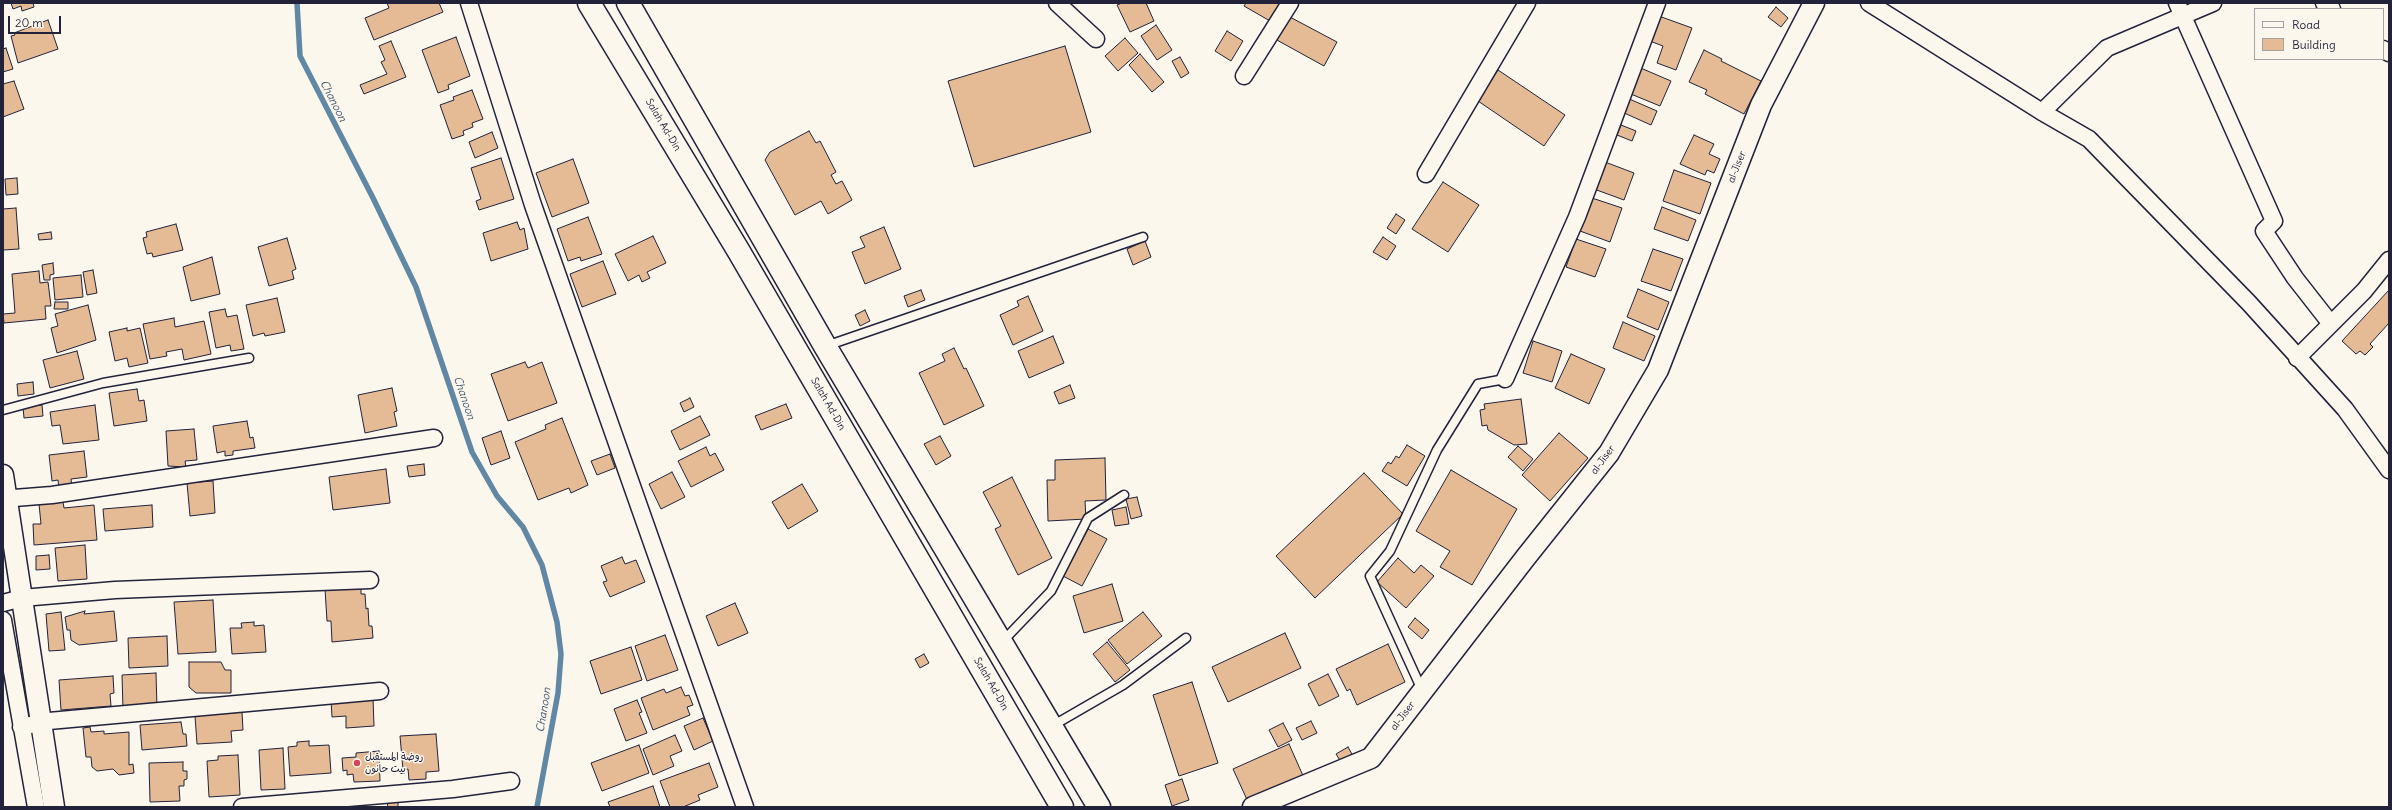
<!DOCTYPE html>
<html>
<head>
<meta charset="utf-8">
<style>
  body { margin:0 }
  #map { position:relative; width:2392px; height:810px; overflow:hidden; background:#fbf7ec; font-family:Delius,sans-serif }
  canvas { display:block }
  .frame { position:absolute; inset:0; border:4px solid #22223b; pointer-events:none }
  .legend { position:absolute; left:2254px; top:8px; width:130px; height:52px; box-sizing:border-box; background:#fbf7ec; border:1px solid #a4a2a5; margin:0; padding:5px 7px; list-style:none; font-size:12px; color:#22223b }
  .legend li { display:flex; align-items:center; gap:8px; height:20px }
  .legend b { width:20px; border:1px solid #a4a2a5 }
  .scale { position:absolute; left:8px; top:16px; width:53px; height:18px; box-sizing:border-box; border:2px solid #22223b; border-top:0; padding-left:5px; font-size:12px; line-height:14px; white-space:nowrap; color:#22223b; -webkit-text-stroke:3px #fbf7ec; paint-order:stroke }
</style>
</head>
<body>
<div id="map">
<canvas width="2392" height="810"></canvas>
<div class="frame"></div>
<ul class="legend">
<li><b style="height:5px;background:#fbf7ec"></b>Road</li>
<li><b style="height:11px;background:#e5bb95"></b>Building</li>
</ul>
<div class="scale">20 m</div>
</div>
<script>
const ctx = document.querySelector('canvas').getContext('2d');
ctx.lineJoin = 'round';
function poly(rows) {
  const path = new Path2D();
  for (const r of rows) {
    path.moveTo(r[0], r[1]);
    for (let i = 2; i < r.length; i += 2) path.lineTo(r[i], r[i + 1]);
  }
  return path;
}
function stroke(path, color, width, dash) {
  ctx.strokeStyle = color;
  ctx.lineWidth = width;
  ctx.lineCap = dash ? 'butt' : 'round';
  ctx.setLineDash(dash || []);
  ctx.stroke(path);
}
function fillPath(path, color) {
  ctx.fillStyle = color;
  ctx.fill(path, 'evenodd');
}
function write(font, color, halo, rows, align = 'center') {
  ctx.font = font + ' Delius,"Playpen Sans Arabic",sans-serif';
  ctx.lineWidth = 3;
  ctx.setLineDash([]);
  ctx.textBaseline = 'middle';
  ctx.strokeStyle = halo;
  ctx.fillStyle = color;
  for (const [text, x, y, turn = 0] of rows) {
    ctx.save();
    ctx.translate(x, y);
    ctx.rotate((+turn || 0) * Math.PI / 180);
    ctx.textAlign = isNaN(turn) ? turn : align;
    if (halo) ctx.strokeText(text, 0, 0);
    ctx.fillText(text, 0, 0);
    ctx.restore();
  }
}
stroke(poly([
  [297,3,300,56,373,198,416,287,472,452,497,496,523,527,542,565,557,622,561,654,558,693,537,807]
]), '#6088a5', 5.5);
const building = poly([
  [11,3,33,3,34,7,22,11,21,6,13,9,11,3],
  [387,3,439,3,443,12,374,40,365,18,389,8,387,3],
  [1122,3,1146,3,1154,21,1130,32,1117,5,1122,3],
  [1246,3,1281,3,1270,21,1244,6,1246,3],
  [1776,7,1788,18,1781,27,1768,17,1776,7],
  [1656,15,1692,28,1676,70,1657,63,1663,46,1647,40,1656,15],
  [1288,16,1337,42,1324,66,1275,39,1288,16],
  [48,20,58,49,18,63,11,36,15,35,14,33,48,20],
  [1156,25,1172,50,1157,60,1141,36,1156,25],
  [1227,31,1243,41,1231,61,1215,51,1227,31],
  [456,37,470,76,448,85,449,89,438,93,422,50,456,37],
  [1125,38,1138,53,1118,71,1105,56,1125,38],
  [391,41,406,77,364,94,360,85,387,74,381,62,385,60,379,46,391,41],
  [1065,46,1091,132,974,167,948,81,1065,46],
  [6,48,13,69,3,72,3,49,6,48],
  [1704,50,1722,59,1721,61,1761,81,1744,114,1705,94,1707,90,1689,82,1704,50],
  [1140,54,1164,82,1152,92,1129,65,1140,54],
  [1180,57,1189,73,1181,78,1172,61,1180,57],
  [1636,66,1671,81,1660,106,1626,92,1636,66],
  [1498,70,1565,115,1544,146,1478,101,1498,70],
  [14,81,24,109,3,117,3,84,14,81],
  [472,90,483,119,472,123,473,127,463,131,464,135,452,139,440,105,454,100,453,97,472,90],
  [1627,98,1657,111,1651,125,1622,112,1627,98],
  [1621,125,1636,131,1632,141,1617,135,1621,125],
  [809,131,816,143,820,141,836,172,831,175,836,184,842,181,852,200,828,214,821,201,795,215,765,160,770,152,809,131],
  [492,132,498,148,475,158,469,142,492,132],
  [1694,135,1714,144,1709,154,1720,159,1714,173,1707,170,1705,175,1680,164,1694,135],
  [501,158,514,199,479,210,476,201,481,199,471,168,501,158],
  [573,159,589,203,552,217,536,173,573,159],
  [1605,162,1634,173,1624,200,1594,189,1605,162],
  [1674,170,1711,183,1700,214,1663,201,1674,170],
  [17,178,18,194,6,195,5,179,17,178],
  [1443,182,1479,205,1448,252,1412,229,1443,182],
  [1592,198,1622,208,1610,242,1580,231,1592,198],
  [1662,207,1696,220,1688,241,1654,229,1662,207],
  [16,208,19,249,3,250,3,209,16,208],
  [1396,214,1405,220,1396,234,1387,228,1396,214],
  [588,217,602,254,581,261,580,257,568,261,557,229,588,217],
  [517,222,520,230,524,228,528,249,491,261,483,233,517,222],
  [176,224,183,250,153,257,152,253,147,254,143,238,147,237,146,232,176,224],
  [884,227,901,269,865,284,852,252,865,247,860,237,884,227],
  [51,232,52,239,39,240,38,234,51,232],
  [653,236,666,263,647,272,650,278,642,282,639,275,628,281,615,254,653,236],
  [1383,237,1396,246,1387,260,1373,252,1383,237],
  [287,238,296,269,292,271,294,279,269,286,258,247,287,238],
  [1576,239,1606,249,1595,277,1566,267,1576,239],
  [1145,241,1151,257,1133,265,1127,249,1145,241],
  [1653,249,1683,259,1671,291,1641,281,1653,249],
  [212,257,220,294,191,301,183,267,212,257],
  [603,261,616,294,582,307,570,274,603,261],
  [53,263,54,274,50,275,50,280,44,280,42,265,53,263],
  [93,270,97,293,87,295,83,272,93,270],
  [39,271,40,283,48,282,51,306,45,306,46,319,4,323,3,314,15,313,12,274,39,271],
  [81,275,83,297,55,300,53,278,81,275],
  [1638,289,1669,302,1658,330,1627,317,1638,289],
  [921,290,925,300,908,307,904,296,921,290],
  [2389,290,2389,323,2370,344,2373,347,2365,355,2360,351,2356,354,2342,341,2389,290],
  [1028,296,1043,331,1013,345,1000,315,1019,306,1017,301,1028,296],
  [277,298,285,332,265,336,264,333,253,336,246,305,277,298],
  [55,302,68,302,68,309,54,309,55,302],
  [88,305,96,340,57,353,51,328,58,326,55,314,88,305],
  [225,309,227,317,237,315,244,349,231,351,230,345,216,348,209,312,225,309],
  [865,310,870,321,860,326,855,315,865,310],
  [174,318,175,327,204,321,211,354,184,360,182,349,166,352,167,356,150,359,143,324,174,318],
  [1623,322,1655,336,1644,361,1613,348,1623,322],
  [127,328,127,331,140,328,148,363,129,367,127,358,115,361,109,332,127,328],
  [1053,336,1064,363,1029,378,1018,351,1053,336],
  [1533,341,1562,351,1552,382,1523,373,1533,341],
  [954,348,964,369,966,368,984,406,944,425,919,373,945,361,942,354,954,348],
  [77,351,84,379,50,388,43,360,77,351],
  [1571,354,1605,369,1589,404,1555,388,1571,354],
  [525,362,528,368,542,362,557,403,508,421,491,374,525,362],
  [33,382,34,394,18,396,17,384,33,382],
  [1070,385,1075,398,1059,404,1054,392,1070,385],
  [392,388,397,411,394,412,397,426,365,433,358,395,392,388],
  [137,389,139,401,144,400,147,421,114,426,109,393,137,389],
  [690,398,694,407,684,412,680,403,690,398],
  [1521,399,1527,444,1514,445,1488,430,1487,425,1482,426,1480,410,1485,409,1484,404,1521,399],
  [786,404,792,418,761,430,755,416,786,404],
  [42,405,43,416,24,418,23,407,42,405],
  [95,405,99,440,63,444,60,425,52,426,50,412,95,405],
  [700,416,710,435,680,450,671,431,700,416],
  [562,418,588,485,571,493,569,488,538,500,515,442,546,429,545,425,562,418],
  [247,421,250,438,253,437,255,448,233,451,233,455,225,456,225,451,217,453,213,426,247,421],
  [194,429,197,460,185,461,186,467,168,466,166,431,194,429],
  [501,431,510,458,491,465,482,438,501,431],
  [1559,433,1588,458,1550,501,1522,475,1559,433],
  [940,436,951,456,936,465,924,444,940,436],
  [1407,445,1425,456,1407,486,1382,471,1388,462,1391,464,1396,456,1399,458,1407,445],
  [1518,446,1533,459,1523,471,1508,457,1518,446],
  [706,447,710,456,715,453,724,470,691,487,678,461,706,447],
  [84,451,87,477,71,479,72,487,59,489,58,480,52,481,49,455,84,451],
  [610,454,615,468,597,475,591,461,610,454],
  [1105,458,1106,500,1085,501,1086,519,1048,521,1047,480,1055,480,1055,460,1105,458],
  [424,464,425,475,409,477,407,466,424,464],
  [386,469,390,503,333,510,329,477,386,469],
  [1451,470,1517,509,1472,585,1440,567,1450,551,1416,531,1451,470],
  [672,472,685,497,661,509,649,484,672,472],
  [1364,473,1403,514,1315,598,1276,556,1364,473],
  [1012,477,1052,558,1018,575,995,529,1001,526,983,492,1012,477],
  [213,481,215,513,190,516,187,483,213,481],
  [802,484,818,511,788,529,772,502,802,484],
  [1137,497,1142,516,1131,519,1126,499,1137,497],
  [63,502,64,508,94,505,97,540,34,545,33,524,41,524,39,504,63,502],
  [152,505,153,527,105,531,103,509,152,505],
  [1126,507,1129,524,1115,526,1112,510,1126,507],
  [1088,529,1107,539,1082,586,1063,576,1088,529],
  [85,545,87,579,58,581,55,548,85,545],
  [49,555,50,569,36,570,36,556,49,555],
  [622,557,625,564,636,560,645,582,610,597,603,582,607,581,601,566,622,557],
  [1398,558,1414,573,1421,565,1434,576,1406,608,1377,582,1398,558],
  [1112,584,1123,621,1084,633,1073,596,1112,584],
  [361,586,361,594,365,594,366,609,368,608,369,626,372,626,373,638,332,642,331,621,327,621,325,589,361,586],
  [213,600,216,652,178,654,174,602,213,600],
  [735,603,748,633,718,646,706,616,735,603],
  [85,611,84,614,114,611,117,641,79,645,71,640,70,630,67,630,65,617,85,611],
  [61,612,65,650,49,651,46,614,61,612],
  [1143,612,1162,636,1127,664,1108,640,1143,612],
  [1415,618,1429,630,1422,639,1408,627,1415,618],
  [254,622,254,626,264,625,266,652,232,654,230,628,242,628,241,623,254,622],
  [1285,633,1301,668,1228,702,1212,667,1285,633],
  [665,635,678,670,647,681,635,646,665,635],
  [167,636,168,666,129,668,128,638,167,636],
  [1107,642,1130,670,1115,682,1093,654,1107,642],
  [1388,644,1405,682,1357,705,1350,689,1347,691,1336,669,1388,644],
  [631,647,642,680,601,694,590,661,631,647],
  [924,654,929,663,920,668,915,659,924,654],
  [189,662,221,662,225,670,231,670,231,693,196,693,189,687,189,662],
  [156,673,157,708,123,709,122,675,156,673],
  [1328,674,1339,696,1319,706,1308,684,1328,674],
  [113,676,114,693,110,694,111,706,61,710,59,680,113,676],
  [1192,682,1218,763,1179,776,1153,695,1192,682],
  [681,687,685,696,689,695,693,705,687,707,690,715,653,730,641,698,664,689,666,693,681,687],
  [373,698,374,726,346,728,346,716,332,717,331,700,373,698],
  [637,700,642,712,639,713,647,733,626,741,614,709,637,700],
  [242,712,243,730,231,731,232,742,197,744,195,716,242,712],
  [703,718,713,741,694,750,684,726,703,718],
  [1311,721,1317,733,1302,740,1296,728,1311,721],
  [181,722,183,734,186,734,187,746,142,750,140,725,181,722],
  [1283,723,1292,740,1278,747,1269,730,1283,723],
  [90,727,91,732,104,731,104,734,129,732,129,765,133,764,134,773,119,775,113,769,97,771,92,767,91,757,86,757,83,728,90,727],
  [436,734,439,771,426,772,426,779,409,780,408,769,403,770,400,736,436,734],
  [675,735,682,751,670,756,674,766,653,775,643,749,675,735],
  [309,741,309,746,329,745,331,773,290,776,288,747,297,746,297,742,309,741],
  [1289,744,1304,778,1249,804,1233,769,1289,744],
  [639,745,649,773,602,791,591,763,639,745],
  [1348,747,1353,756,1341,762,1336,754,1348,747],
  [283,748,285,789,261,790,259,750,283,748],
  [379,751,380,781,354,782,353,774,347,775,347,770,343,771,342,758,356,757,356,753,379,751],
  [238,755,240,795,209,797,207,761,218,760,218,756,238,755],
  [183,762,183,771,187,771,187,779,184,780,184,786,179,786,180,801,150,802,149,763,183,762],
  [709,763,718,787,698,795,700,800,683,807,670,807,660,781,709,763],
  [1182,779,1189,800,1172,806,1165,785,1182,779],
  [653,786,660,807,610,807,608,802,653,786],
  [387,802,398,802,398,807,388,807,387,802]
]);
fillPath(building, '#e5bb95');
stroke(building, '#22223b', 1);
const service = poly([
  [826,346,1143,237],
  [3,410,103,383,249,358],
  [1002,642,1051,591,1088,518,1124,495],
  [1422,690,1370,576,1390,551,1437,450,1478,384,1505,379],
  [1052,726,1123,685,1186,638]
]);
const minor = poly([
  [469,3,533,205,745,807],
  [1057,3,1096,39],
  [1869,3,2042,112,2089,139,2249,303,2345,409,2389,470],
  [2177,3,2274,221,2264,231,2295,278,2331,324],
  [2324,3,2332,9],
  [2383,49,2389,53],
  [1244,76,1290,3],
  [2042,112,2107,48,2213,3],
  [1426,174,1527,3],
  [2297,358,2364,291,2389,260],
  [1505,379,1577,217,1657,3],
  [3,496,14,498,52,495,434,438],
  [3,603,22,598,115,590,370,580],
  [3,620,36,807],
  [21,727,49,721,380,691],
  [242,807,453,789,511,781]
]);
const tertiary = poly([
  [3,475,54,807],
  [1253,807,1371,758,1526,557,1609,453,1658,370,1761,105,1814,3]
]);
const trunk = poly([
  [589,3,738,250,1062,807],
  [628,3,825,346,1099,807]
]);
stroke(service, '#22223b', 11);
stroke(minor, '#22223b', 19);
stroke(tertiary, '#22223b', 23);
stroke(trunk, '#22223b', 25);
stroke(service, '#fbf7ec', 8);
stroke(minor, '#fbf7ec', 16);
stroke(tertiary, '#fbf7ec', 20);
stroke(trunk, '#fbf7ec', 22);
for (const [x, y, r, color] of [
  [357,763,4,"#d1495b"]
]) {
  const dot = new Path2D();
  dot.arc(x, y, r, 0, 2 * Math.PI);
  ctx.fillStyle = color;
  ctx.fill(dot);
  stroke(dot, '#fbf7ec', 1.5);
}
write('10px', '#22223b', '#fbf7ec', [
  ["Salah Ad-Din",663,125,59],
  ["al-Jiser",1737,167,-68],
  ["Salah Ad-Din",828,404,60],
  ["al-Jiser",1603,460,-54],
  ["Salah Ad-Din",991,684,60],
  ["al-Jiser",1403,716,-53]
]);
write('10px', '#22223b', '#fbf7ec', [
  ["روضة المستقبل",365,757],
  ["بيت حانون",365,769]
], 'left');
write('italic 11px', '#415570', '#fbf7ec', [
  ["Chanoon",333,101,63],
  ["Chanoon",464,398,71],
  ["Chanoon",544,710,-81]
]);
</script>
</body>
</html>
